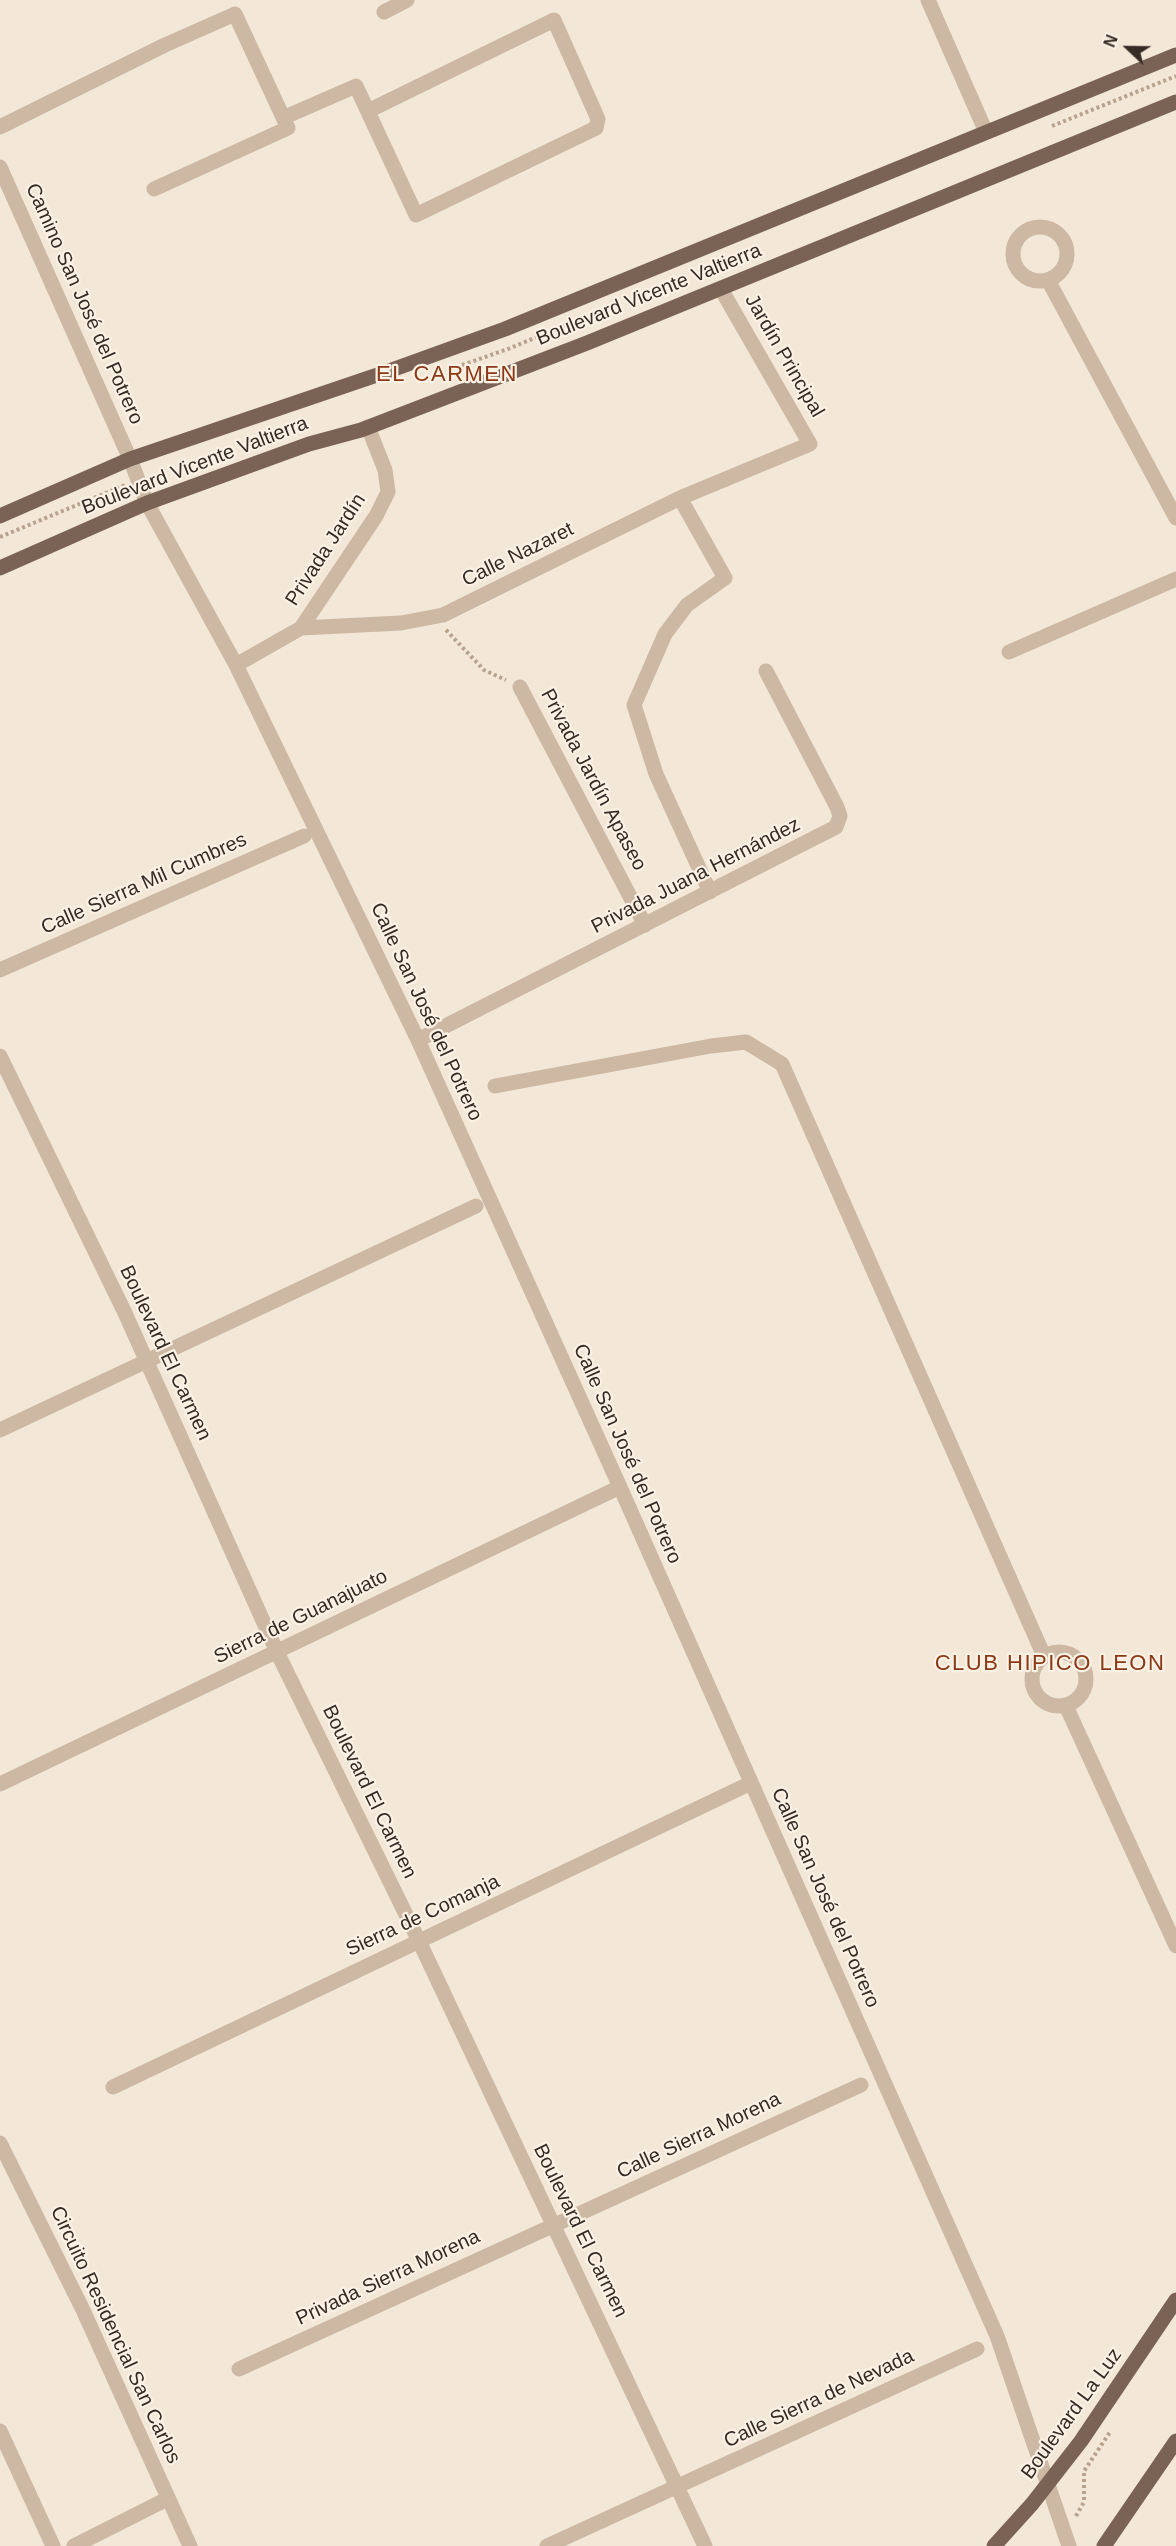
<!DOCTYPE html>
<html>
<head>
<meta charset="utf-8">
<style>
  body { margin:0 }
  #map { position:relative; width:1176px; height:2546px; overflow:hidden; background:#f3e7d7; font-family:Helvetica,sans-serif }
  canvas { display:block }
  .north { position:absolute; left:1098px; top:18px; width:60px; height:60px; -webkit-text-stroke:4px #fbf1e4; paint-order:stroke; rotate:292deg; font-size:16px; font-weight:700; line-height:24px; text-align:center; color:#362c25 }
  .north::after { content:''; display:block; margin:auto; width:21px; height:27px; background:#362c25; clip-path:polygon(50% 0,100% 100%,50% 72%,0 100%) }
</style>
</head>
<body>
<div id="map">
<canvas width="1176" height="2546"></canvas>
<div class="north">N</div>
</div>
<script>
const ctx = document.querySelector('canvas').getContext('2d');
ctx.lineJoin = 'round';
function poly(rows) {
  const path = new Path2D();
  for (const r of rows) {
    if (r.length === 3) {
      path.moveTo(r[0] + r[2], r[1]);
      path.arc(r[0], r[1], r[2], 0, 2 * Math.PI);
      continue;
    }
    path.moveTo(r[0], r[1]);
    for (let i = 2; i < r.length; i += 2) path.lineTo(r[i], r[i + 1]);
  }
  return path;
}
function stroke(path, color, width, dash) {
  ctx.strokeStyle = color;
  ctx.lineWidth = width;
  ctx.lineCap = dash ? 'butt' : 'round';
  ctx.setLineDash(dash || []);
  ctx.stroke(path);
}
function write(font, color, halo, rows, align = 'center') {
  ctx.font = font + ' Helvetica,sans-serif';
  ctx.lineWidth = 4.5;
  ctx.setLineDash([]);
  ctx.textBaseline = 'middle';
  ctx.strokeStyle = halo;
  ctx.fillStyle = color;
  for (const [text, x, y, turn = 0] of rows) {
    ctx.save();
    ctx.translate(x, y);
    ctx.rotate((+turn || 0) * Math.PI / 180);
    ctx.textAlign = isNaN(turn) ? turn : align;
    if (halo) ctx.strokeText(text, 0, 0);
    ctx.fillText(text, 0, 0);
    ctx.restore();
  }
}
stroke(poly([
  [1052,126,1176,76],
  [462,365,508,349,614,305],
  [0,537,125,485],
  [446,630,484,670,506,680],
  [1076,2516,1084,2502,1084,2471,1110,2432]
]), '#b8a18d', 4, [3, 3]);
stroke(poly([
  [928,0,986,132],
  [384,12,407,0],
  [285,117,356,86,416,215,596,128,598,119,554,20,368,111],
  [0,127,165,45,235,14,288,128,154,189],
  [0,167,130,459,147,503,236,665,418,1040,620,1487,997,2336,1069,2546],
  [1040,254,27],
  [1048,280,1176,518],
  [680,498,725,578,687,605,665,634,634,705,656,774,710,892],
  [301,628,376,516,388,492,385,470,368,427],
  [1009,652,1176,579],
  [236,665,301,628,401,623,443,615,680,498,810,444,721,289],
  [520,687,645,925],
  [0,970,304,836],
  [418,1040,836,827,840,816,837,807,766,671],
  [0,1056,125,1313,277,1652,419,1941,705,2546],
  [495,1086,711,1046,746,1042,782,1064,1044,1656],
  [0,1430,476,1206],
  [1059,1679,27],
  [1066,1706,1176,1946],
  [0,1784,620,1487],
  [113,2087,751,1783],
  [0,2143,83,2310,190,2546],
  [239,2369,861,2085],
  [0,2431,53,2546],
  [74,2546,167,2499],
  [547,2546,977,2349]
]), '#ccb8a3', 15);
stroke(poly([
  [0,516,130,459,386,372,505,329,1176,55],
  [0,568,147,503,309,444,361,430,587,343,1176,102],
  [994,2546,1032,2504,1081,2441,1176,2300],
  [1104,2546,1176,2441]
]), '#7a6355', 15);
write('20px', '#362c25', '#fbf1e4', [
  ["Boulevard Vicente Valtierra",649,295,-22],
  ["Camino San José del Potrero",84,304,66],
  ["Jardín Principal",784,356,60],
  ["Boulevard Vicente Valtierra",195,466,-21],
  ["Privada Jardín",326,550,-57],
  ["Calle Nazaret",518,555,-26],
  ["Privada Jardín Apaseo",593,780,62],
  ["Privada Juana Hernández",696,876,-27],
  ["Calle Sierra Mil Cumbres",144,884,-24],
  ["Calle San José del Potrero",426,1012,65],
  ["Boulevard El Carmen",165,1353,65],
  ["Calle San José del Potrero",627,1454,66],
  ["Sierra de Guanajuato",301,1617,-26],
  ["Boulevard El Carmen",369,1792,64],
  ["Calle San José del Potrero",825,1898,66],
  ["Sierra de Comanja",423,1916,-25],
  ["Calle Sierra Morena",699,2136,-25],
  ["Boulevard El Carmen",580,2231,64],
  ["Privada Sierra Morena",388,2278,-25],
  ["Circuito Residencial San Carlos",115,2335,65],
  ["Calle Sierra de Nevada",819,2399,-25],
  ["Boulevard La Luz",1072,2414,-54]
]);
ctx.letterSpacing = '1.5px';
write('22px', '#8c3917', '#fbf1e4', [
  ["EL CARMEN",447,375],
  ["CLUB HIPICO LEON",1050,1664]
]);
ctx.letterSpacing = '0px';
</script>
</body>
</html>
